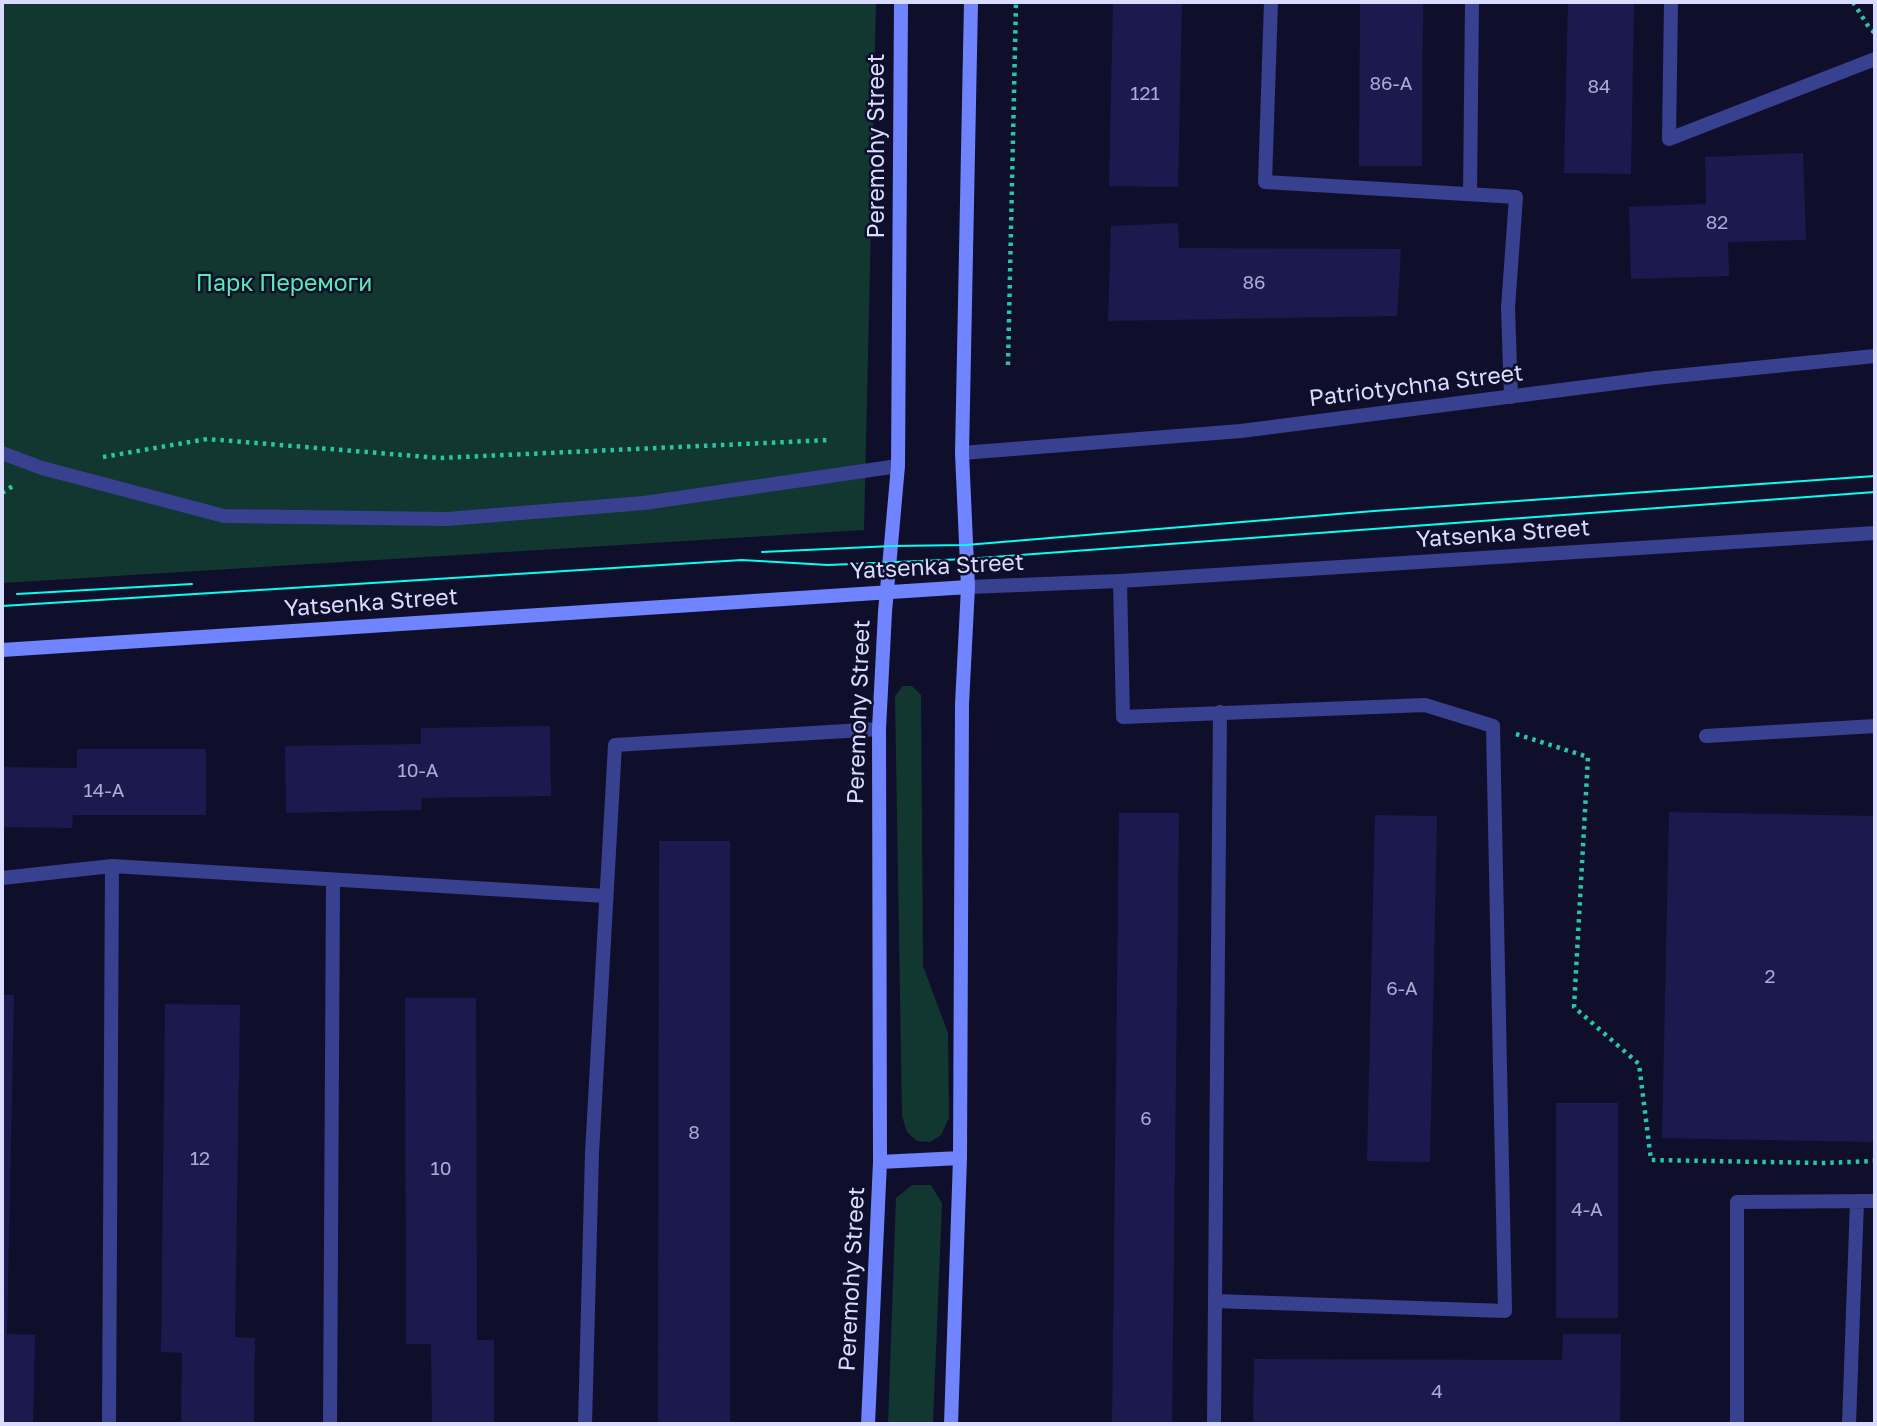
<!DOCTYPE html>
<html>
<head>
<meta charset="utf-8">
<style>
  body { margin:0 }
  #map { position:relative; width:1877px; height:1426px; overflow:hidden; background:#0f0f2c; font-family:"Golos Text",sans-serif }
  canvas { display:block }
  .frame { position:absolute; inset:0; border:4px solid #dadcff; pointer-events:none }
</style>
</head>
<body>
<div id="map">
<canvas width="1877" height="1426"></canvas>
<div class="frame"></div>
</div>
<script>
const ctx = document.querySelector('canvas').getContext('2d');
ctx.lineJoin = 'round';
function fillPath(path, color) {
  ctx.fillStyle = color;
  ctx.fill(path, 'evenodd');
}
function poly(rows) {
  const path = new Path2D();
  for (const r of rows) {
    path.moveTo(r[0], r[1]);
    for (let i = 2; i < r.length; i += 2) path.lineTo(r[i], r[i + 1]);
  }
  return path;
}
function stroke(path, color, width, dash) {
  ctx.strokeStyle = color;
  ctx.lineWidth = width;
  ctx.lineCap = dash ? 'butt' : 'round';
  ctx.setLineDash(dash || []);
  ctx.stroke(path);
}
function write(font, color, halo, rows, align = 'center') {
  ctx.font = font + ' "Golos Text",sans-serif';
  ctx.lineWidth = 5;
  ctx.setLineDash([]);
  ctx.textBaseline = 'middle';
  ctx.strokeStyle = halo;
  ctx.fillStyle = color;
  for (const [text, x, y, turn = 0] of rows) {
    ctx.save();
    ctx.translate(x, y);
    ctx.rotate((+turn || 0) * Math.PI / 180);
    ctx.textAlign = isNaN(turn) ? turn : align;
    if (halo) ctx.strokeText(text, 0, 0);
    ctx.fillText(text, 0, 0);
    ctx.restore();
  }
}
fillPath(poly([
  [2,2,876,2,864,530,2,583],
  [903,686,912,686,921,695,923,966,948,1033,949,1118,941,1135,930,1142,917,1141,907,1132,902,1116,895,696],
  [912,1185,931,1185,942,1203,933,1424,888,1424,896,1198]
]), '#113730');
fillPath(poly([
  [1113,2,1182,2,1178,187,1109,186],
  [1360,2,1423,2,1422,166,1359,166],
  [1568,2,1634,2,1631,174,1564,173],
  [1803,153,1806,240,1728,242,1729,276,1631,279,1629,207,1706,204,1705,157],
  [1178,223,1179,248,1401,249,1397,316,1108,321,1111,226],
  [550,726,551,796,422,798,421,810,286,813,285,746,421,744,421,728],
  [77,749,206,749,206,815,73,815,72,828,2,827,2,767,77,768],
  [1669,812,1875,816,1875,1142,1662,1138],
  [1119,813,1179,813,1172,1424,1112,1424],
  [1375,815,1437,816,1430,1162,1367,1161],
  [659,841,730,841,730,1424,658,1424],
  [2,995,14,995,7,1334,35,1335,33,1424,2,1424],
  [405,998,476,998,477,1340,494,1340,494,1424,432,1424,431,1344,406,1344],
  [165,1004,240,1005,235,1337,255,1338,254,1424,181,1424,182,1353,161,1352],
  [1556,1103,1618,1103,1618,1318,1556,1318],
  [1563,1334,1621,1334,1620,1424,1253,1424,1254,1359,1562,1360]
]), '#1c194f');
stroke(poly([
  [1853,2,1870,29,1875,33],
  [1008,365,1016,2],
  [103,457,207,439,440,458,830,440],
  [2,493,16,484],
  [1516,734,1588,757,1574,1007,1639,1064,1651,1160,1824,1163,1875,1161]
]), '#27c7a4', 4.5, [3.5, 5]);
stroke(poly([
  [1271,2,1265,182,1516,197,1508,308,1511,397],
  [1671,2,1669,139,1875,59],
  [1470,194,1472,2],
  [2,453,42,468,224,516,447,519,644,503,898,466],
  [1120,581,1123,717,1425,705,1493,726,1505,1311,1215,1301,1214,1424],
  [1706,736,1875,726],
  [2,878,112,866,606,896],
  [1215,1301,1220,712],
  [109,1424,112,866],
  [330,1424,333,881],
  [585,1424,592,1153,615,745,879,729],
  [1737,1424,1737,1202,1875,1201],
  [1849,1424,1857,1201]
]), '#37418f', 14);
stroke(poly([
  [962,453,1241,431,1655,378,1875,356],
  [968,587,1120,581,1875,533]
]), '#37418f', 14);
stroke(poly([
  [2,650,968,587],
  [880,1162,960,1158],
  [868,1424,880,1162,879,729,885,612,898,466,901,2],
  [951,1424,960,1158,962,704,968,587,962,453,971,2]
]), '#7184ff', 14);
stroke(poly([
  [762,552,892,546,966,545,1374,511,1875,476],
  [17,594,192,584],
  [2,606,742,560,828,565,966,559,1875,492]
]), '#06fff1', 2);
write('19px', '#aaabd3', null, [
  ["86-А",1391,84],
  ["84",1599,87],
  ["121",1145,94],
  ["82",1717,223],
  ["86",1254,283],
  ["10-А",418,771],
  ["14-А",104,791],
  ["2",1770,977],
  ["6-А",1402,989],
  ["6",1146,1119],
  ["8",694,1133],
  ["12",200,1159],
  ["10",441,1169],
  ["4-А",1587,1210],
  ["4",1437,1392]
]);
write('23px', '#dadcff', '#0f0f2c', [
  ["Peremohy Street",877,146,-90],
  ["Patriotychna Street",1416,386,-7],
  ["Yatsenka Street",1503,534,-4],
  ["Yatsenka Street",937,567,-3],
  ["Yatsenka Street",371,603,-4],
  ["Peremohy Street",859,712,-88],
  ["Peremohy Street",852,1279,-87]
]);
write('23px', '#5ceab0', '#0f0f2c', [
  ["Парк Перемоги",284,284]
]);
</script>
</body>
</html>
